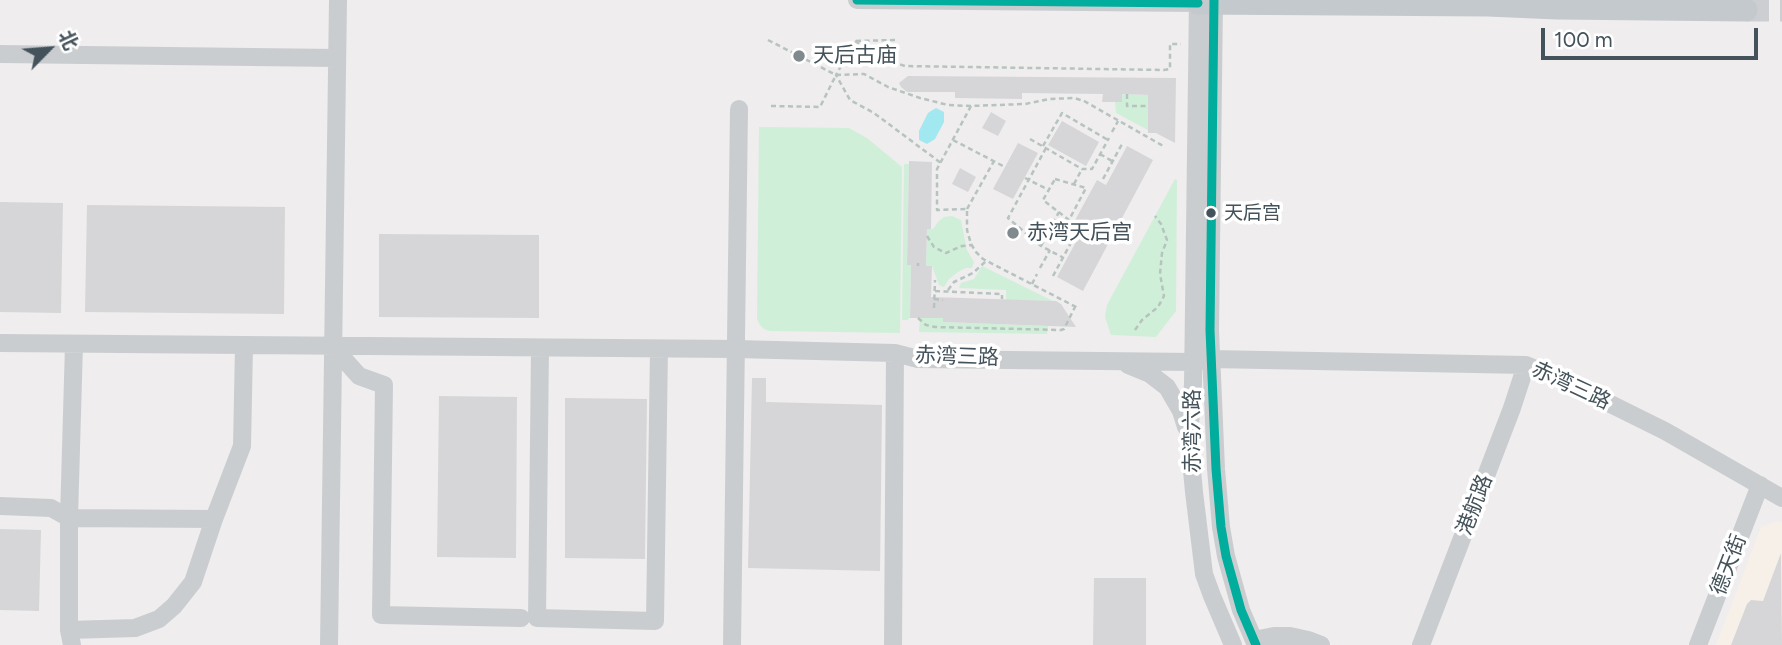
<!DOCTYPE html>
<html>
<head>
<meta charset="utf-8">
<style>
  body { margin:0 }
  #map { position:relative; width:1782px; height:645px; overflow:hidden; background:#efedee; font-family:Figtree,"Noto Sans SC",sans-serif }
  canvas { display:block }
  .north { position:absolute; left:14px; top:14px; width:70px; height:70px; -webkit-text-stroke:5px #fff; paint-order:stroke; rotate:65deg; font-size:19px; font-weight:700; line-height:28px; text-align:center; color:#44535b }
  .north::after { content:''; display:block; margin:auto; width:24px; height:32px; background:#44535b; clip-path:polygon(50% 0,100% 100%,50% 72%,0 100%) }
  .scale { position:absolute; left:1541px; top:28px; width:217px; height:32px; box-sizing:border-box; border:4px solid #44535b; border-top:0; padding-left:9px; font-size:21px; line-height:24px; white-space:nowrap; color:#44535b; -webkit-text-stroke:5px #fff; paint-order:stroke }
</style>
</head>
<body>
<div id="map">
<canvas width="1782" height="645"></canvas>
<div class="north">北</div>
<div class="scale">100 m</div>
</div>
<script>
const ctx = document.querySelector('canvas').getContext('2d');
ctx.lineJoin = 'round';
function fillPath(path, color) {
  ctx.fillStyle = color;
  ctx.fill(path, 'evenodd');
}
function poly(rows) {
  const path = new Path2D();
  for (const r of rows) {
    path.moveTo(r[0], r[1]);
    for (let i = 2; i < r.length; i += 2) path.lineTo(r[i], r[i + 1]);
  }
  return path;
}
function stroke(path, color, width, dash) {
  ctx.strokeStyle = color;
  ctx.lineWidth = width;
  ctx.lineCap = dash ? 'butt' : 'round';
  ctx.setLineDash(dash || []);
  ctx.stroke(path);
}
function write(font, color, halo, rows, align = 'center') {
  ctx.font = font + ' Figtree,"Noto Sans SC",sans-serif';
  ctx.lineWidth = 7;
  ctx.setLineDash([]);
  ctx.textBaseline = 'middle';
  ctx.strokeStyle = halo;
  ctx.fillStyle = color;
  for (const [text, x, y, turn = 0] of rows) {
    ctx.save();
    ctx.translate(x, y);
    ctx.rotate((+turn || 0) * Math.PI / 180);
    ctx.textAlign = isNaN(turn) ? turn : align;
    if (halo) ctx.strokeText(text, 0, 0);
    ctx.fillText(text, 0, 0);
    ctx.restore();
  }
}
fillPath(poly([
  [1778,521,1782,523,1782,645,1716,645,1761,527]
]), '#f7f0e8');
fillPath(poly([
  [1122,94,1148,95,1148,130,1116,113,1115,102,1122,102],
  [759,127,849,128,867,138,902,167,900,333,770,331,764,329,760,325,757,319],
  [904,164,909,164,907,265,911,265,910,318,907,320,902,320],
  [1175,179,1177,180,1176,311,1156,337,1111,335,1105,317,1107,305],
  [952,216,961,220,967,250,974,262,972,268,966,268,958,272,949,279,944,287,939,285,932,266,926,266,927,229,933,229,938,222,944,217],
  [982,266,1053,301,1006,300,1006,290,959,288,961,283,974,279],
  [943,301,943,322,1048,326,1047,334,919,332,920,318,931,318,931,312]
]), '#d0efd9');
fillPath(poly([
  [936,108,944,112,944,122,935,139,927,144,919,140,919,131,928,113]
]), '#a2e8f0');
fillPath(poly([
  [908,76,1176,78,1175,143,1156,133,1148,133,1148,95,1122,94,1122,102,1102,102,1103,94,1022,93,1022,99,955,98,955,92,907,92,901,87,899,83],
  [991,112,1006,121,998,136,982,128],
  [1062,121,1099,142,1086,166,1048,145],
  [1018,143,1038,153,1013,199,993,189],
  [1127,146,1153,160,1083,291,1057,277,1078,238,1068,233,1097,180,1106,185],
  [909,161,932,162,931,229,927,229,926,266,932,266,931,297,1056,301,1061,304,1076,327,943,322,943,318,910,318,911,265,907,265],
  [960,168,976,177,968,192,952,184],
  [0,202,63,203,61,313,0,312],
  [87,205,285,207,284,314,85,312],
  [379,234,539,235,539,318,379,317],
  [752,378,766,378,766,402,882,405,880,571,748,568],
  [439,396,517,397,516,558,437,557],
  [565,398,647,399,645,559,565,558],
  [0,529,41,530,39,611,0,610],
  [1781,553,1782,645,1731,645,1747,604,1751,600,1763,601],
  [1094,578,1146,578,1146,645,1093,645]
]), '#d6d6d8');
stroke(poly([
  [1746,10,1782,10]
]), '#cdced1', 23, [23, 11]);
stroke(poly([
  [768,40,836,75,864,74,888,87,920,98,948,105,971,106,1025,104,1049,99,1074,98,1084,101,1165,147],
  [895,40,855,41,836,75,850,100,874,113,941,163],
  [855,41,887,60,905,66,1164,70,1170,69,1170,44,1181,44],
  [1127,94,1127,106,1148,106],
  [771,106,820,107,836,75],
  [971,106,937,169,937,210,967,209,967,230,971,244,976,252,983,259,1078,308],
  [1112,132,1118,121],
  [1030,139,1082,169,1092,169,1109,138],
  [953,140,1005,167],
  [1043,146,1062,113,1108,140],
  [1046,148,1008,218,1041,246,1062,257],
  [1100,154,1112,161],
  [1025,178,1049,190],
  [1055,179,1086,188,1069,220,1043,200,1055,179],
  [1103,179,1122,144],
  [1074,184,1082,169],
  [967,209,994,161],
  [927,236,934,247,946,253,962,246,972,245],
  [1041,246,1059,212],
  [918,266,918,263],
  [1040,268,1050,250],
  [1053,276,1073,239],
  [1032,284,1037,274],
  [948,290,954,282,973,273,986,261],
  [935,291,1002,294,1002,299],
  [934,299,943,300],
  [934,308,935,280],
  [918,318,926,325,935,327,1061,330,1064,329,1075,307],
  [1135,330,1142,320,1158,307,1164,296,1160,274,1162,253,1167,240,1161,224,1155,216]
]), '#b6c3be', 2.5, [5, 3.5]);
stroke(poly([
  [857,0,1198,3],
  [1198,0,1193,384,1189,438,1194,492,1204,574,1212,596,1233,645],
  [1214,0,1210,330,1216,469,1221,527,1226,556,1241,610,1256,645],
  [0,54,337,58],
  [0,343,736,349,895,353,918,359,1193,362,1211,359,1526,365,1562,380,1665,431,1782,498],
  [333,347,359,376,384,385,381,615,521,618],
  [540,348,537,618,655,621,659,349],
  [1128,365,1150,374,1167,387,1181,411,1186,427],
  [0,506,51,508,69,518,214,519],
  [69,630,69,518,74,344],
  [1254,640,1274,636,1290,636,1308,640,1321,645],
  [72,645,69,630,135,628,159,619,174,606,193,582,214,519,242,446,244,346],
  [329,645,338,0],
  [732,645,739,109],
  [893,645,895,353],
  [1421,645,1512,408,1526,365],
  [1698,645,1760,485]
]), '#cacdcf', 18);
stroke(poly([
  [1198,3,1488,5,1557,8,1746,10]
]), '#c4c9cd', 23);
stroke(poly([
  [857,0,1198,3],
  [1214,0,1210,330,1216,469,1221,527,1226,556,1241,610,1256,645]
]), '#01ad9c', 9);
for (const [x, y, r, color] of [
  [799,56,7,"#80898e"],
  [1211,213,6,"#44535b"],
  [1013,233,7,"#80898e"]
]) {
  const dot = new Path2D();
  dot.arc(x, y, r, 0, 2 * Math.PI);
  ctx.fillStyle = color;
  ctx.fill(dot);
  stroke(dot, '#fff', 2.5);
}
write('19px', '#44535b', '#fff', [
  ["天后宫",1224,213]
], 'left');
write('21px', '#44535b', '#fff', [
  ["天后古庙",813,56],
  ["赤湾天后宫",1027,233]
], 'left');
write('21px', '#44535b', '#fff', [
  ["赤湾三路",957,357,2],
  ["赤湾三路",1571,386,25],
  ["赤湾六路",1193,431,-90],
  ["港航路",1475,505,-69],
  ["德天街",1729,565,-69]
]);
</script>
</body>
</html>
